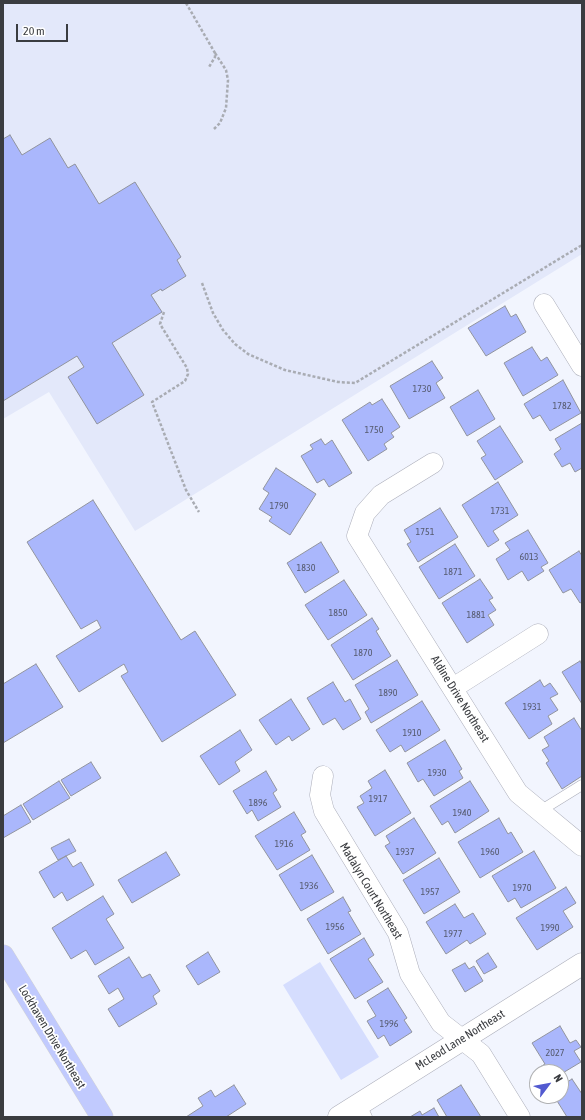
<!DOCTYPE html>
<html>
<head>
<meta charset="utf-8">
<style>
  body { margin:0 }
  #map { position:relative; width:585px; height:1120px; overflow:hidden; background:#f2f5fe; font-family:"Asap Condensed",sans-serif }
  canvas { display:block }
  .frame { position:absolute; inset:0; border:4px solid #3a3c40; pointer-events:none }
  .north { position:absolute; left:529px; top:1064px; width:40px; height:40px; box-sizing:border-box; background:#fff; border:1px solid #b0b1b3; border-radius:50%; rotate:58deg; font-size:11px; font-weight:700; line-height:16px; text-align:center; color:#3a3c40 }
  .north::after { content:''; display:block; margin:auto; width:14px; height:18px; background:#525ad0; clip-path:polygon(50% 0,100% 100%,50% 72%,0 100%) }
  .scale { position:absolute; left:16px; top:24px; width:52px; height:18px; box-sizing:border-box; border:2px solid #3a3c40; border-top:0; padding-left:5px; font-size:12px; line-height:14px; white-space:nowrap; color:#3a3c40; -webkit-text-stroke:3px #fff; paint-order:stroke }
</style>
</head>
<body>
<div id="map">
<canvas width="585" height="1120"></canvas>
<div class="frame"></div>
<div class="north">N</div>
<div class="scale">20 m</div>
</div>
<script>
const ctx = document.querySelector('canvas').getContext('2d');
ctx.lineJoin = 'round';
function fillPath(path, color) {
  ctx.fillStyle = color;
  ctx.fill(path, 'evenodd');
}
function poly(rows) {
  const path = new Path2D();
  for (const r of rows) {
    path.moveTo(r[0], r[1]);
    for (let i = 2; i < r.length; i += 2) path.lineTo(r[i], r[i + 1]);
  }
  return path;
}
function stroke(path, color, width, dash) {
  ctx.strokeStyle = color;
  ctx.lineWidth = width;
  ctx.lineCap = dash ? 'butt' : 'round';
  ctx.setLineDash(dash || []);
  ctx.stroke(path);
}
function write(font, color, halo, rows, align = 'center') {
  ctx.font = font + ' "Asap Condensed",sans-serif';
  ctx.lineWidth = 3.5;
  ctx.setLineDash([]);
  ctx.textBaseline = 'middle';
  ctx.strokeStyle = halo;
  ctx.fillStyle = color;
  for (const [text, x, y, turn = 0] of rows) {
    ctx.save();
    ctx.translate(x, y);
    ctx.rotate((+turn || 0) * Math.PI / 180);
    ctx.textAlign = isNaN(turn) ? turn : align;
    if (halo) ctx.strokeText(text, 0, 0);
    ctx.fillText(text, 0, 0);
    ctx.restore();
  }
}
fillPath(poly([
  [3,3,582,3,582,254,135,531,49,392,3,419]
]), '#e3e8fa');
fillPath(poly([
  [320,962,379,1057,341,1080,283,985]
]), '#d5ddfe');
const building = poly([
  [10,135,22,155,50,138,68,168,75,164,99,204,135,182,181,257,177,260,186,276,162,291,161,289,151,295,162,312,112,343,144,395,97,424,68,377,84,367,77,356,3,401,3,139,10,135],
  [505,306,511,317,516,314,526,332,486,356,468,328,505,306],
  [532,347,541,361,547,357,558,375,523,396,504,363,532,347],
  [432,361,443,378,436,383,445,398,409,419,390,386,432,361],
  [563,380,581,413,550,431,540,415,533,419,524,404,563,380],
  [478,390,495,419,467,436,450,407,478,390],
  [382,399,400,427,391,433,394,437,384,444,387,449,368,461,342,420,370,402,372,405,382,399],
  [582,423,582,468,575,472,570,463,562,467,554,454,561,449,555,439,582,423],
  [500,426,523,462,495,480,481,458,486,455,477,441,500,426],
  [321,439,325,445,332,440,352,473,329,487,324,479,317,483,301,456,313,449,310,445,321,439],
  [276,468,316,494,290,535,269,521,272,517,259,509,269,493,263,489,276,468],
  [498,482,518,515,493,531,499,540,488,547,462,505,498,482],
  [93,500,181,640,195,631,236,695,162,742,121,676,128,672,124,664,79,692,56,656,101,628,97,620,81,629,27,542,93,500],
  [440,508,458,537,418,562,407,544,411,542,404,530,440,508],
  [528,530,548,563,541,567,544,571,528,581,522,571,508,580,496,559,510,550,505,543,528,530],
  [321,542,339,572,305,593,287,563,321,542],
  [455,544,475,576,439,599,419,567,455,544],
  [579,551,582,556,582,602,580,603,571,589,563,593,549,570,579,551],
  [480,579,493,598,489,600,496,610,488,615,494,625,467,643,442,603,480,579],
  [344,580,367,615,328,640,305,605,344,580],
  [372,618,379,629,376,631,391,656,353,680,331,645,372,618],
  [397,660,418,695,371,723,365,712,369,709,355,685,397,660],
  [580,661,582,665,582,704,562,672,580,661],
  [36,664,63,707,3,743,3,684,36,664],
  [540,680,544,687,550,683,558,694,550,698,558,710,548,716,552,724,529,739,505,703,540,680],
  [333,682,345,702,350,699,361,719,343,730,335,718,323,725,307,698,333,682],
  [291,699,310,729,292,741,289,736,276,745,259,720,291,699],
  [422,701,440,730,405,752,401,745,390,752,376,730,422,701],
  [574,718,582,731,582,776,562,789,546,763,549,761,542,750,549,746,544,737,574,718],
  [240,730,252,750,235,762,240,771,219,785,200,756,240,730],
  [445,740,462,769,459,771,463,778,434,796,423,779,418,782,407,763,445,740],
  [91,762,101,778,71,796,61,780,91,762],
  [385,770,411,813,375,836,357,807,364,803,360,796,372,788,368,781,385,770],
  [266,771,277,790,273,793,281,807,258,821,252,810,247,814,233,791,266,771],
  [59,781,70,798,33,820,23,804,59,781],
  [470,781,489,811,455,833,448,821,442,825,430,806,470,781],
  [21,805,31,822,3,838,3,816,21,805],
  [294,812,306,832,301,835,310,850,277,870,255,836,294,812],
  [414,818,436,853,403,874,385,846,390,843,386,836,414,818],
  [499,818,508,834,511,832,523,852,480,878,458,842,499,818],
  [69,839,76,851,58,860,51,848,69,839],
  [534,851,556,888,521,908,515,898,508,902,492,876,534,851],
  [166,852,180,875,132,903,118,880,166,852],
  [312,855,334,892,301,911,279,875,312,855],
  [66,856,73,867,81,862,94,885,67,901,62,892,54,898,39,872,66,856],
  [439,858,460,892,424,914,403,880,439,858],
  [566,887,576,903,563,911,573,927,537,950,516,918,566,887],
  [103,896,114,914,106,919,124,948,95,965,86,950,71,959,52,928,103,896],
  [343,897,351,911,348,912,361,934,328,954,307,919,343,897],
  [455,904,464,918,473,913,486,934,470,944,467,940,446,954,426,922,455,904],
  [364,938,374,955,368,959,383,982,355,999,330,959,364,938],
  [208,952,220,972,198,985,186,966,208,952],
  [488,953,497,967,484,974,476,961,488,953],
  [129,957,142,978,150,974,160,991,153,996,157,1004,119,1027,108,1009,124,999,118,988,109,994,98,976,129,957],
  [465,963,469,969,474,966,483,981,465,992,452,970,465,963],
  [388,988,407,1018,404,1020,412,1032,390,1046,384,1035,378,1039,367,1021,376,1016,367,1001,388,988],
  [560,1026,570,1043,576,1040,581,1047,574,1051,581,1062,561,1074,561,1072,539,1072,537,1069,545,1064,532,1043,560,1026],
  [572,1079,582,1094,582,1117,567,1117,554,1096,561,1096,561,1086,572,1079],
  [234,1085,246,1104,226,1117,186,1117,203,1106,198,1098,211,1090,215,1097,234,1085],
  [461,1085,481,1117,447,1117,437,1100,461,1085],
  [434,1108,439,1117,410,1117,420,1111,422,1115,434,1108]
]);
fillPath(building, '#aab7fc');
stroke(building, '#91949e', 1);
const service = poly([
  [540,811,582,785],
  [360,1103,367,1117]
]);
const minor = poly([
  [544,304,582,366],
  [433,463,381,495,365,513,357,536,518,793,582,846],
  [453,688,538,634],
  [323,776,320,795,324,811,398,933,410,974,441,1023,481,1054,520,1117]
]);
const tertiary = poly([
  [339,1117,582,964]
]);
const primary = poly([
  [3,956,102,1117]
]);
stroke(service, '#acaeba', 11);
stroke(minor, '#acaeba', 21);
stroke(tertiary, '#acaeba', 23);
stroke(primary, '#d4d4d5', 23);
stroke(poly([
  [186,3,215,53,215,57,209,67],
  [214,129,220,123,226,108,228,80,226,70,215,53],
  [202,283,213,313,223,330,235,344,248,354,285,370,338,382,355,383,582,245],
  [164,312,160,324,187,368,188,374,185,381,152,402,186,490,199,512]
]), '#a9acb3', 2.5, [3, 2]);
stroke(service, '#fff', 10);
stroke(minor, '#fff', 20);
stroke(tertiary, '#fff', 22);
stroke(primary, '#c1cafe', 22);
write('10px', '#565b6f', null, [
  ["1730",422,389],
  ["1782",562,406],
  ["1750",374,430],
  ["1790",279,506],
  ["1731",500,511],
  ["1751",425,532],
  ["6013",529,557],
  ["1830",306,568],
  ["1871",453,572],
  ["1850",338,613],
  ["1881",476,615],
  ["1870",363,653],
  ["1890",388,693],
  ["1931",532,707],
  ["1910",412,733],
  ["1930",437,773],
  ["1917",378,799],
  ["1896",258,803],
  ["1940",462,813],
  ["1916",284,844],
  ["1937",405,852],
  ["1960",490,852],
  ["1936",309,886],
  ["1970",522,888],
  ["1957",430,892],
  ["1956",335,927],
  ["1990",550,928],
  ["1977",453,934],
  ["1996",389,1024],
  ["2027",555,1053]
]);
write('12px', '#3a3c40', '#fff', [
  ["Aldine Drive Northeast",460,699,58],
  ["Madalyn Court Northeast",371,891,59],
  ["Lockhaven Drive Northeast",52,1037,59],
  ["McLeod Lane Northeast",460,1040,-32]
]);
</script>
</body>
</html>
